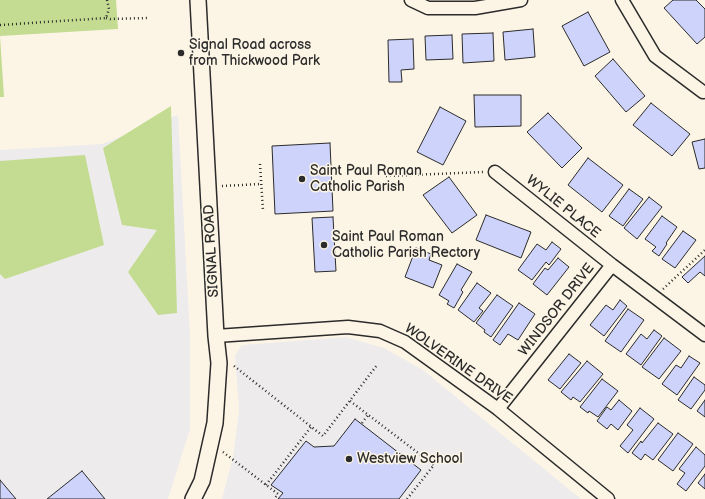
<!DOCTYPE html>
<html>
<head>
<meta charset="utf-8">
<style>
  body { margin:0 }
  canvas { display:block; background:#fcf5e5 }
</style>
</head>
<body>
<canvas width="705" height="499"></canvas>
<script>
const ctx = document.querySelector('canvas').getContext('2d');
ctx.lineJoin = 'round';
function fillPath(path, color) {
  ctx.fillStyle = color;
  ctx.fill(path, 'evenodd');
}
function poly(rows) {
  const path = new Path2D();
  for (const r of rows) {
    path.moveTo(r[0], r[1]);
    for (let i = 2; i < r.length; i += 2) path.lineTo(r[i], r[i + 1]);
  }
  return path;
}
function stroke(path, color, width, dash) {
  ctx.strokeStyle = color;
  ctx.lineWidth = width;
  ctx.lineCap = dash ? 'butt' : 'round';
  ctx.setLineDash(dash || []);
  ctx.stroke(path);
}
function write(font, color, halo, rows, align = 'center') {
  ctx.font = font + ' "Balsamiq Sans",sans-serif';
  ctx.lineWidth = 3;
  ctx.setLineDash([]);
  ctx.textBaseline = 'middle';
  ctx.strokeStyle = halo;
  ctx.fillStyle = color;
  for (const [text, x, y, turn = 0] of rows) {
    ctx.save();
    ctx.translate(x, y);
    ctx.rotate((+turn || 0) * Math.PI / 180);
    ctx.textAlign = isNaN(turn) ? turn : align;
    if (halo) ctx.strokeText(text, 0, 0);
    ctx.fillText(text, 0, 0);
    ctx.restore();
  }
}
fillPath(poly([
  [178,115,190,335,190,429,168,499,0,499,0,150,102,144],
  [346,337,384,348,423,370,581,499,222,499,233,457,239,410,235,355,242,345]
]), '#eeebec');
fillPath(poly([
  [0,0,116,0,118,29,0,36,4,97,0,97],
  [171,106,177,313,158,315,128,272,157,230,122,225,103,148],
  [85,155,104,245,5,279,0,274,0,161]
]), '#c3dc92');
const building = poly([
  [673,0,696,0,705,9,705,37,697,44,664,8,673,0],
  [588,12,610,52,584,66,562,26,588,12],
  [533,29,535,57,505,60,503,32,533,29],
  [493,33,494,61,463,63,462,34,493,33],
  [452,35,453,59,426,60,425,36,452,35],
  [413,39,414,69,401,70,402,82,389,82,388,40,413,39],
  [613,59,645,96,626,112,595,76,613,59],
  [474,95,521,95,521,126,475,127,474,95],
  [651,103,690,134,672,156,633,125,651,103],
  [440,107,466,121,443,165,417,152,440,107],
  [548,113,582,148,562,168,527,132,548,113],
  [705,139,705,168,699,169,692,142,705,139],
  [330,143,333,211,275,214,272,146,330,143],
  [588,158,623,185,602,212,568,185,588,158],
  [449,177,477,215,452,233,423,195,449,177],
  [629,189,643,199,623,226,609,216,629,189],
  [649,197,662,207,637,239,624,228,649,197],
  [486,215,531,232,521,258,476,240,486,215],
  [662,216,677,227,666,243,667,244,659,256,652,251,656,247,645,239,662,216],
  [333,217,336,271,315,272,312,218,333,217],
  [683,231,696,240,675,268,662,259,683,231],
  [552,242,561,249,549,265,546,262,532,280,518,270,537,244,546,250,552,242],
  [416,248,431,254,429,260,442,265,433,288,405,277,416,248],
  [705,256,705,276,700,272,688,283,682,277,705,256],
  [558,258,569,267,547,295,533,284,545,268,548,270,558,258],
  [457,264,472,272,461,290,463,292,454,308,447,304,449,301,439,295,457,264],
  [477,283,491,293,479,308,483,311,474,322,458,310,477,283],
  [497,295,513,306,491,337,484,332,485,330,476,323,497,295],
  [620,300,627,306,604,336,590,325,606,305,613,310,620,300],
  [519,303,535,314,518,340,508,334,500,345,493,340,519,303],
  [628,309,644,320,621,352,605,341,628,309],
  [654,330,662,336,641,365,626,354,641,334,647,339,654,330],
  [664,338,681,351,659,379,642,367,664,338],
  [569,354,581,363,560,389,548,380,569,354],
  [689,356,700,363,677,395,662,384,676,365,681,368,689,356],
  [587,361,603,374,580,402,573,397,571,400,561,392,587,361],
  [694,377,705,385,705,390,691,409,678,400,694,377],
  [602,379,618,391,598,417,589,411,588,413,580,407,602,379],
  [619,400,632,411,618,430,611,424,607,429,597,421,607,407,611,410,619,400],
  [705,400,705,417,697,411,705,400],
  [640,408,654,419,628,453,620,446,633,430,627,425,640,408],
  [355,419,421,470,399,499,278,499,283,493,271,485,306,441,314,447,334,446,355,419],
  [658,423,673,434,653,460,645,454,641,460,632,453,641,441,642,443,658,423],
  [678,433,693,444,673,471,658,460,678,433],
  [696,447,705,455,705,466,686,491,677,484,685,473,679,469,696,447],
  [82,471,105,499,47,499,82,471],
  [705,474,705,489,698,483,705,474],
  [0,480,16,499,0,499,0,480]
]);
fillPath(building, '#ced3fb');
stroke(building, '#2b2b2b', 1);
const minor = poly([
  [411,0,428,8,475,8,521,0],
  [622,0,655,56,703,92],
  [495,172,612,265,705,335],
  [216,336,348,327,380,331,405,342,498,409,608,499],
  [498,409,612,265]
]);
const tertiary = poly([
  [193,499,202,481,215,423,219,363,216,336,198,0]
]);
stroke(minor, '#2b2b2b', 15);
stroke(tertiary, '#2b2b2b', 18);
stroke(poly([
  [106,18,110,19,148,18],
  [0,25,106,18,109,9,107,0],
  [260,164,263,211],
  [386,176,484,172],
  [222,186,261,184],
  [663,289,705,250],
  [234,366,323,436,377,365],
  [350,401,434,465,407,499],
  [362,423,368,415],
  [223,452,278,494,274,499],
  [266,485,311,427]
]), '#2b2b2b', 2.5, [1, 3]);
stroke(minor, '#fcf5e5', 12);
stroke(tertiary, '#fcf5e5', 15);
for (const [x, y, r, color] of [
  [181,53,4,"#2b2b2b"],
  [302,179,4,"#2b2b2b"],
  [324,245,4,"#2b2b2b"],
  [349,459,4,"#2b2b2b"]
]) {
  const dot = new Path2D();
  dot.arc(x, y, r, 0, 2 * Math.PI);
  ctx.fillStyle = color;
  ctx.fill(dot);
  stroke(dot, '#fcf5e5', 1.5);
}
write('14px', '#2b2b2b', '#fcf5e5', [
  ["Signal Road across",189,45],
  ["from Thickwood Park",189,61],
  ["Saint Paul Roman",310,171],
  ["Catholic Parish",310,187],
  ["Saint Paul Roman",332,237],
  ["Catholic Parish Rectory",332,253],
  ["Westview School",357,459]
], 'left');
write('14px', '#2b2b2b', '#fcf5e5', [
  ["WYLIE PLACE",563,207,39],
  ["SIGNAL ROAD",212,251,-93],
  ["WINDSOR DRIVE",557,310,-52],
  ["WOLVERINE DRIVE",458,364,35]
]);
</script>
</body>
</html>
